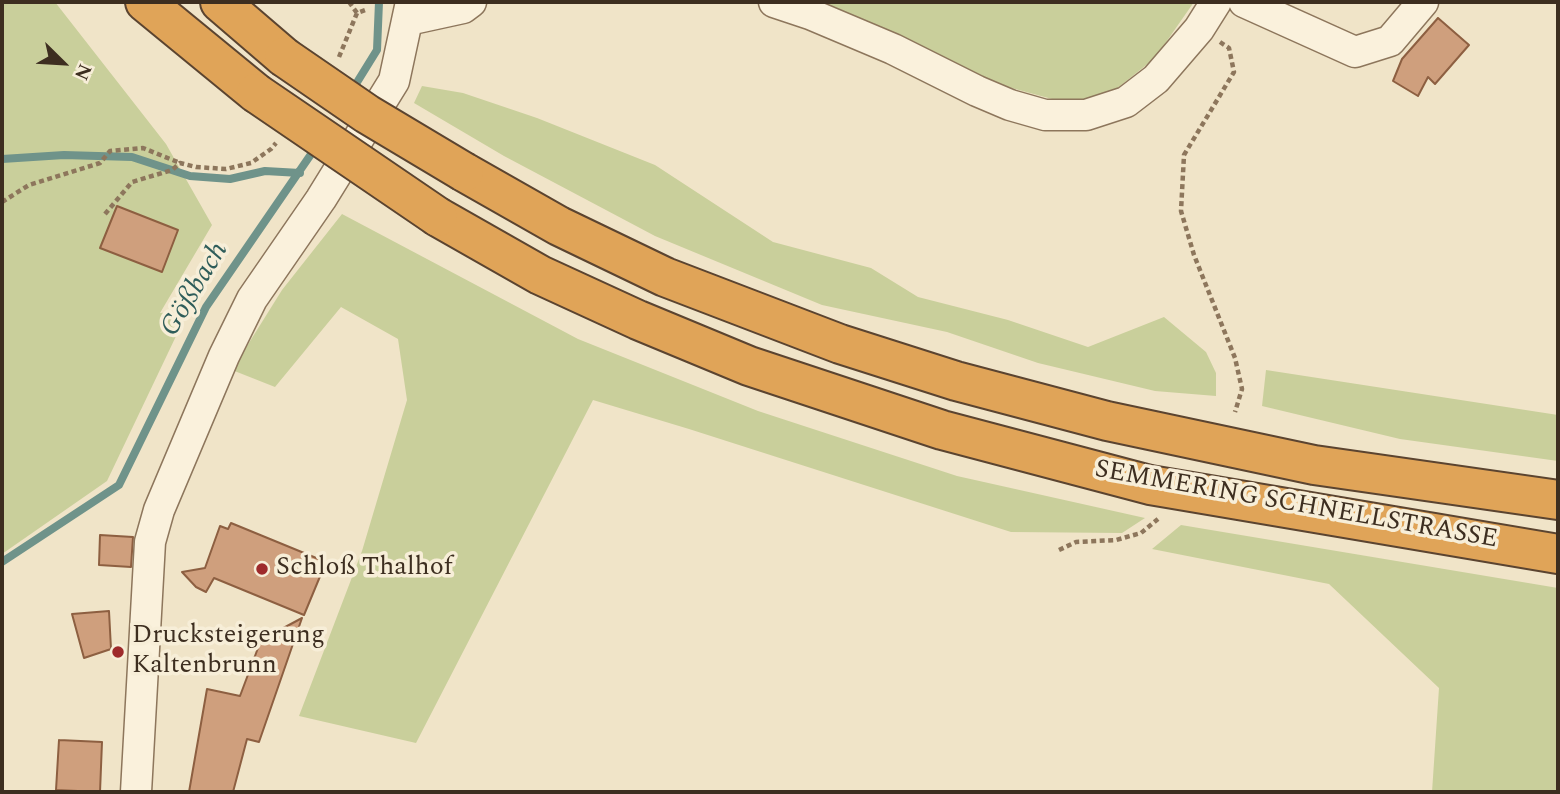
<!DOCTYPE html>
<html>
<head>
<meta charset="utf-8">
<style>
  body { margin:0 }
  #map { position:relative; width:1560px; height:794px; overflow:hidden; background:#f0e4c8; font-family:Spectral,serif }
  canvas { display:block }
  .frame { position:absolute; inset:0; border:4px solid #3d2e20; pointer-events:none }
  .north { position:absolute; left:28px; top:28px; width:70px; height:70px; -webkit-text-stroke:5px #f7eed8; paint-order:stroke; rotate:114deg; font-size:19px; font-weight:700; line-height:28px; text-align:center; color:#3d2e20 }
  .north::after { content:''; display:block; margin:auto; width:24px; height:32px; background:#3d2e20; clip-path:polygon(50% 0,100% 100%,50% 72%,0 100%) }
</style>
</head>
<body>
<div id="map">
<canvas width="1560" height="794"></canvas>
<div class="frame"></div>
<div class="north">N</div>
</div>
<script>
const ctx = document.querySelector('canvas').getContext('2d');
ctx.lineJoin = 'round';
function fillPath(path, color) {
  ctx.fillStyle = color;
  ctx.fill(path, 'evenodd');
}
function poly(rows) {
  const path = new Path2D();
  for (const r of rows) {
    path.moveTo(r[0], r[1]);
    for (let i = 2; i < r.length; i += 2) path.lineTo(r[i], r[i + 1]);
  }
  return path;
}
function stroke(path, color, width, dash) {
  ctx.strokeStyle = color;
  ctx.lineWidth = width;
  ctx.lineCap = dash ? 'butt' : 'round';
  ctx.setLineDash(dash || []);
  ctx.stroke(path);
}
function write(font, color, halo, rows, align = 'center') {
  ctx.font = font + ' Spectral,serif';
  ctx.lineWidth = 7;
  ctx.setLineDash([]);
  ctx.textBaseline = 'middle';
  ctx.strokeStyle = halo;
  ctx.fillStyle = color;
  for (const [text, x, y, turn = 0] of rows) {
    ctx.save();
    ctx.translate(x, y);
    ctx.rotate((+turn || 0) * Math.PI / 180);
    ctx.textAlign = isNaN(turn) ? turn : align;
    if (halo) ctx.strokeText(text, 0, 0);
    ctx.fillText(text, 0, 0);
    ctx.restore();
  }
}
fillPath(poly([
  [2,2,55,2,166,144,212,225,160,313,188,311,107,481,2,554],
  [814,2,1194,2,1155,58,1105,98,1063,102,986,81],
  [422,86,463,93,537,118,655,165,773,242,871,268,918,297,1008,320,1088,347,1164,317,1206,352,1216,373,1216,396,1155,391,1038,363,947,332,822,305,655,236,504,156,414,103],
  [342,214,578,339,758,411,957,476,1145,518,1122,533,1011,532,689,429,593,400,416,743,299,716,362,551,407,400,398,339,341,307,275,387,232,370,282,290],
  [1266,370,1558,415,1558,461,1400,439,1262,406],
  [1181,525,1558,588,1558,792,1432,792,1439,688,1329,584,1152,549]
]), '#c9cf9b');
stroke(poly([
  [351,92,377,50,379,2],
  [2,159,64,155,132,157,190,176,230,179,265,171,300,173],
  [2,562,119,485,206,307,316,147]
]), '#6f938a', 8);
const building = poly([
  [1438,18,1469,45,1435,84,1428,77,1418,96,1393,81,1402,59,1438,18],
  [117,206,178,230,162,272,100,248,117,206],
  [231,523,326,562,304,615,214,578,206,592,196,587,182,572,205,568,220,526,228,529,231,523],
  [100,535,133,537,131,567,99,565,100,535],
  [109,611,111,649,84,658,72,614,109,611],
  [302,618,259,742,247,739,233,792,189,792,207,689,240,696,261,640,302,618],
  [59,740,102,742,100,792,56,790,59,740]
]);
fillPath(building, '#cf9f7d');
stroke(building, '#8d5f41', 2);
const minor = poly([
  [774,2,810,14,893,49,977,91,1010,105,1045,115,1086,115,1126,102,1156,79,1199,29,1216,2],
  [1244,2,1355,52,1390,41,1423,2],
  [408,20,463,8,471,2],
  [136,792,150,542,159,510,224,356,252,299,321,199,394,81,411,2]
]);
const highway = poly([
  [145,2,256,93],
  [220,2,284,57],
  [464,172,559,226,665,277,840,344,956,381,1107,421,1314,465,1558,500],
  [438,217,540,275,638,320,749,366,942,430,1150,485,1558,554]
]);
stroke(minor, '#8d765c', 33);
stroke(highway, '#5b4430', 42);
stroke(poly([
  [349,2,357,13],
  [1220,42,1229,48,1234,72,1184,155,1181,211,1194,255,1235,358,1242,389,1235,412],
  [339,57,357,13,368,9],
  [2,202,29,185,100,163,110,151,143,148,180,163],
  [105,214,132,182,172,170,180,163,196,167,226,169,251,163,271,149,276,143],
  [1059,550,1076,542,1116,540,1141,533,1158,519]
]), '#8d765c', 4.5, [5, 3.5]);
stroke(minor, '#faf1dc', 30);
stroke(highway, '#e0a458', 38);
const highwayBridge = poly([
  [284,57,367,114,464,172],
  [256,93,438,217]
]);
stroke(highwayBridge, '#5b4430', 42, []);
stroke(highwayBridge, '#e0a458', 38);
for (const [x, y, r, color] of [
  [262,569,7,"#9e2a2b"],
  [118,652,7,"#9e2a2b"]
]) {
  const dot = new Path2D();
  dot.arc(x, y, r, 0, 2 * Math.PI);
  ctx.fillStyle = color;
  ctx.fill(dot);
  stroke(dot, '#f7eed8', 2.5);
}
write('26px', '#3d2e20', '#f7eed8', [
  ["SEMMERING SCHNELLSTRASSE",1296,506,10]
]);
write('26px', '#3d2e20', '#f7eed8', [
  ["Schloß Thalhof",276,569],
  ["Drucksteigerung",132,637],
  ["Kaltenbrunn",132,667]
], 'left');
write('italic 28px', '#2f5d5a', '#f7eed8', [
  ["Gößbach",196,290,-59]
]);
</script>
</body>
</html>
